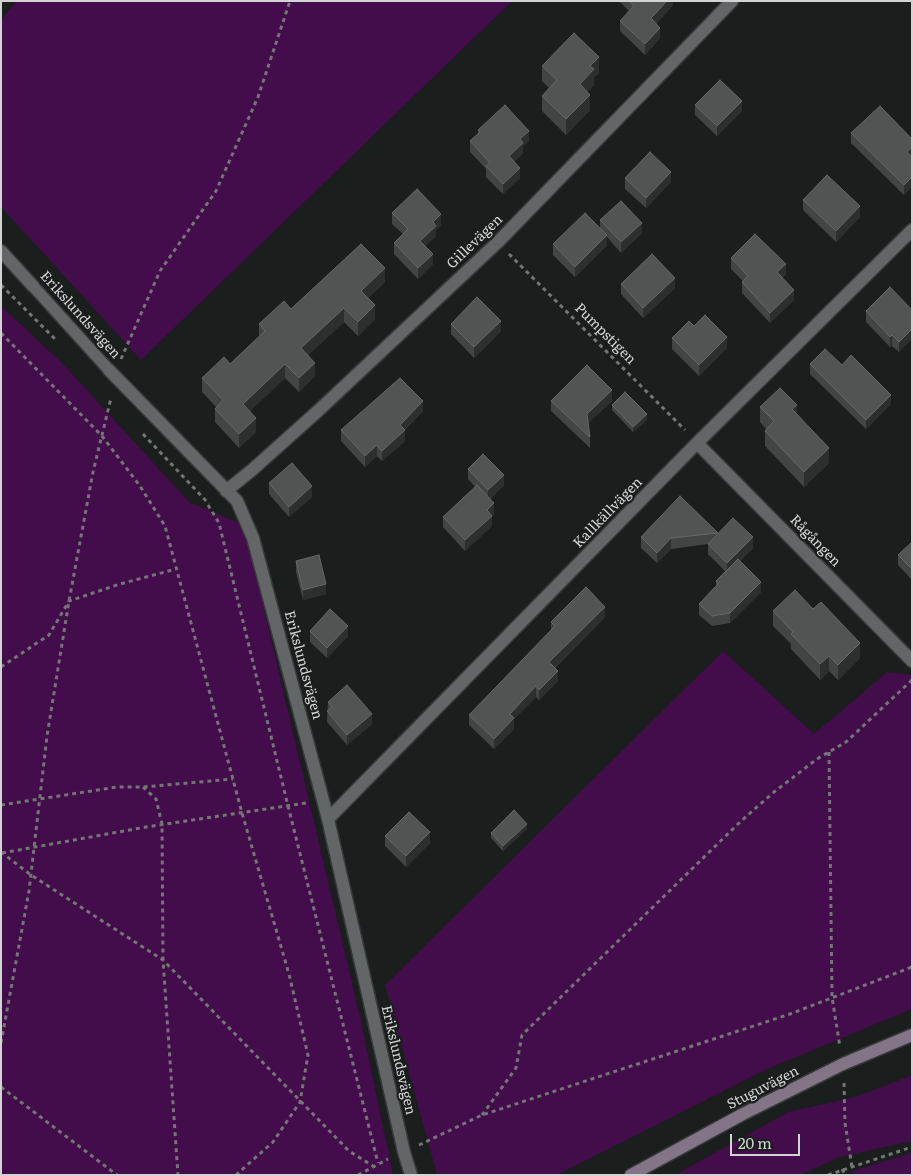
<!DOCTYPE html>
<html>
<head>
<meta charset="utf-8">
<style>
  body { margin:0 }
  #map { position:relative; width:913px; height:1176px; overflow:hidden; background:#1a1e1d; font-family:Literata,serif }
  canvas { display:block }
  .frame { position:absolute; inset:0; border:2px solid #d2d4d4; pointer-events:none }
  .scale { position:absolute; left:730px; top:1134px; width:70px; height:22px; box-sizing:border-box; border:2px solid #d2d4d4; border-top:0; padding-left:6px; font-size:15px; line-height:18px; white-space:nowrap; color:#d2d4d4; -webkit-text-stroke:4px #1a1e1d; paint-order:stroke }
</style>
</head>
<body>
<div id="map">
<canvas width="913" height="1176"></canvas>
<div class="frame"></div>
<div class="scale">20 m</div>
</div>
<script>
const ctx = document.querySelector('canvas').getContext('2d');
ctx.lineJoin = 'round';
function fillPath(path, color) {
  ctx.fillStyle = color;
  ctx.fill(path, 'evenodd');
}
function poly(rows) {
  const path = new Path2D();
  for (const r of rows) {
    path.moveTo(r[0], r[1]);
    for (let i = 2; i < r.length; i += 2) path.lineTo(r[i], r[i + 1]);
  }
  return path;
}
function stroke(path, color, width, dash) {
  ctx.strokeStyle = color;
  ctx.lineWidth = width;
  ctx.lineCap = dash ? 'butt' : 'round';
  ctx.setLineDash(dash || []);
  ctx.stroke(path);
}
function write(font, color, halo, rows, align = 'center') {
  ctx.font = font + ' Literata,serif';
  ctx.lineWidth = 4.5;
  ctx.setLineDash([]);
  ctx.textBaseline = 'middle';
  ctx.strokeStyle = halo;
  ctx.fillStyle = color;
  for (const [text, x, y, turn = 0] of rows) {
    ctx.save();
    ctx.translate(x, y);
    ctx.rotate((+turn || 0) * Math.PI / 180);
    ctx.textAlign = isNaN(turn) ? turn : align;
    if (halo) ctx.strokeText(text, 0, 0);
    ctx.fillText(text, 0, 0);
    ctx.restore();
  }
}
fillPath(poly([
  [17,1,512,1,141,360,1,207,1,20],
  [1,306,62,363,189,502,244,525,360,1017,393,1175,1,1175],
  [723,651,814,734,887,672,912,675,912,1009,765,1070,557,1175,437,1175,385,985],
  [912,1075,912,1141,839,1157,801,1175,675,1175,788,1112,856,1097],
  [912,1153,912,1175,854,1175,852,1171]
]), '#430c4a');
const lane = poly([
  [33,286,109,370]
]);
const street = poly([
  [1,251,33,286],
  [109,370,237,501,253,538,328,819,404,1152,411,1175],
  [697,443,912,661],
  [226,491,252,470,319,410,498,242,732,1],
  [328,819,697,443,912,230]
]);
const secondary = poly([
  [631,1175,743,1114,843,1064,912,1035]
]);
stroke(lane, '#363939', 14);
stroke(street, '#363939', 15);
stroke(secondary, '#363939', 15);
stroke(poly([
  [509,254,685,430],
  [1,285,56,340],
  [1,333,102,436,140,486,165,526,242,813,289,974,308,1055,300,1102,273,1142,236,1175],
  [121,359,160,271,216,191,258,97,290,1],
  [143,434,209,504],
  [208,505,219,523,288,806,378,1163],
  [1,667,49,635,69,601,120,584,176,569],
  [829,752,832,997,840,1047],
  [143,787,156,799,162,824,163,960,178,1175],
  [1,805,117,787,143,787,233,779],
  [1,852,31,875,163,960,349,1151,373,1166],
  [2,853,146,827,306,803],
  [1,1043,29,891,47,736,69,601,93,472,111,398],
  [844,1083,845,1123,852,1167],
  [1,1087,117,1175],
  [482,1115,516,1068,522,1035,740,822,774,792,817,759,846,742,912,680],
  [419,1145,482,1115,790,1014,912,967],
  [842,1169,845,1175],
  [358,1175,388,1159],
  [828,1175,912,1147]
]), '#737675', 3, [4, 4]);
stroke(lane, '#626666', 11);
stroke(street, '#626666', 12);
stroke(secondary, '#837488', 12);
fillPath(poly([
  [619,1,673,1,673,5,656,24,660,38,645,55,620,31,620,21,629,11],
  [542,66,599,73,594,77,594,85,587,92,590,110,566,135,542,111,542,96,549,88,542,81],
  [695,105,742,111,717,136,695,115],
  [478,130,529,141,523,146,523,153,514,162,520,178,503,194,486,177,486,169,470,152,470,141,478,134],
  [851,133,912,139,912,186,904,195,851,143],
  [625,178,671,182,646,208,625,189],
  [803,200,860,217,836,242,803,210],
  [392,213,441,225,436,230,436,236,425,246,433,264,418,279,394,254,394,243,403,234,392,224],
  [600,220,642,233,621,253,607,237,607,245,575,277,553,255,553,244,600,229],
  [731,258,786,274,782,278,794,300,770,323,742,293,742,282,743,281,731,269],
  [385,282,368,298,375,319,358,336,344,322,308,355,315,376,299,392,285,378,250,411,256,432,239,448,215,422,215,409,216,407,202,392,202,378,230,364,259,337,259,324,291,309],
  [621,284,675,288,643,318,621,294],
  [912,310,899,352,892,346,890,347,866,322,866,311],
  [451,324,501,331,474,358,451,334],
  [694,326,727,348,699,376,672,349,672,338],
  [810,364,842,365,891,404,866,429,810,374],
  [551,401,612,401,588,423,590,437,590,448,551,411],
  [612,405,647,420,633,432,612,410],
  [760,407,797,414,829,463,804,487,765,446,765,431,766,429,760,422],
  [423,411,405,430,405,441,382,461,377,456,365,467,341,441,341,430],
  [468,469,504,485,490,499,494,514,492,516,492,526,465,551,443,527,443,517,475,487,468,479],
  [269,483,312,497,289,517,269,494],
  [718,533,718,534,753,548,740,561,761,592,730,623,712,626,699,615,699,604,716,586,716,581,725,571,708,554,708,544,671,549,657,563,641,548,641,537],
  [912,542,912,580,898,565,898,555],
  [296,561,326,594,303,600,296,572],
  [773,611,860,658,838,680,829,671,820,680,791,649,791,644,773,626],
  [605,617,555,668,558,681,539,700,536,697,514,719,514,729,494,749,469,725,469,715,551,630,551,622],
  [310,631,348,636,327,658,310,642],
  [328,702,372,724,347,745,327,722],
  [527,829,503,851,491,838,491,833],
  [385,836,430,843,406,867,385,846]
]), '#414544');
fillPath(poly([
  [667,1,673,1,673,5,651,29,651,18],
  [660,28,660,38,645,55,645,44],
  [599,57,599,73,594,77,594,85,580,99,580,84,590,66],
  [590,95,590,110,566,135,566,119],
  [742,101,742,111,717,136,717,126],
  [529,131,529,141,523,146,523,153,509,167,509,156,520,139],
  [912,147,912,157,907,162,907,152],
  [520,168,520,178,503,194,503,184],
  [671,172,671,182,646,208,646,198],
  [912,177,912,186,904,195,904,185],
  [860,206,860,217,836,242,836,231],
  [441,214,441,225,436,230,436,236,420,251,420,241,433,222],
  [642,223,642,233,621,253,621,242],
  [607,235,607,245,575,277,575,267],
  [433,254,433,264,418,279,418,268],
  [786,264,786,274,777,283,777,272],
  [385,268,385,282,361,305,361,291],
  [675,278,675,288,643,318,643,308],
  [794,290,794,300,770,323,770,313],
  [375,305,375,319,358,336,358,322],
  [344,308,344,322,301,361,301,348],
  [501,321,501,331,474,358,474,347],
  [912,329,912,339,899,352,899,342],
  [892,335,892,346,890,347,890,337],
  [727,337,727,348,699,376,699,365],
  [315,363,315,376,299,392,299,378],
  [285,364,285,378,243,418,243,404],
  [612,390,612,401,587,424,587,414],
  [891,395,891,404,866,429,866,420],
  [423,401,423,411,401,433,405,430,405,441,382,461,382,451,400,425],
  [797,405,797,420,792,409],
  [647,414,647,420,633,432,633,427],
  [256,418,256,432,239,448,239,434],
  [377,445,377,456,365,467,365,456],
  [829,448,829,463,804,487,804,472],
  [504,475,504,485,488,500,488,490],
  [312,486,312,497,289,517,289,507],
  [494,503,494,514,492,516,492,526,465,551,465,540,487,510],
  [753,537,753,548,727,573,727,563],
  [671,538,671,549,657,563,657,553],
  [761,582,761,592,730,623,730,613],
  [326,584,326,594,303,600,303,590],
  [605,607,605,617,549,673,549,662],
  [348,626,348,636,327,658,327,648],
  [860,643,860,658,838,680,838,665],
  [829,656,829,671,820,680,820,664],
  [558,671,558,681,539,700,539,690],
  [536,686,536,697,514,719,514,729,494,749,494,739,510,714],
  [372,714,372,724,347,745,347,735],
  [527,824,527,829,503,851,503,846],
  [430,832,430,843,406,867,406,856]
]), '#2b2f2e');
const building = poly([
  [629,1,667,1,651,18,660,28,645,44,620,21,634,6,629,1],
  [574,33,599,57,590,66,594,69,580,84,590,95,566,119,542,96,557,80,542,66,574,33],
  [720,80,742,101,717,126,695,105,720,80],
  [505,105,529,131,520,139,523,143,509,156,520,168,503,184,486,166,490,163,470,141,480,132,478,130,505,105],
  [880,106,912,139,912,147,907,152,912,157,912,177,904,185,851,133,880,106],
  [650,152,671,172,646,198,625,178,650,152],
  [827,175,860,206,836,231,803,200,827,175],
  [417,189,441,214,433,222,436,226,420,241,433,254,418,268,394,243,408,229,392,213,417,189],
  [621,201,642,223,621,242,600,220,621,201],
  [585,213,607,235,575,267,553,244,585,213],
  [755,234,786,264,777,272,794,290,770,313,742,282,748,276,731,258,755,234],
  [361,244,385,268,361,291,375,305,358,322,344,308,301,348,315,363,299,378,285,364,243,404,256,418,239,434,215,409,223,400,202,378,224,357,230,364,265,331,259,324,284,301,291,309,361,244],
  [652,254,675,278,643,308,621,284,652,254],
  [890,287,912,310,912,329,899,342,892,335,890,337,866,311,890,287],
  [477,297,501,321,474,347,451,324,477,297],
  [705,315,727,337,699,365,672,338,689,321,694,326,705,315],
  [825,349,842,365,851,355,891,395,866,420,810,364,825,349],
  [587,365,612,390,587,414,590,437,551,401,587,365],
  [400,378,423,401,400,425,405,430,382,451,377,445,365,456,341,430,400,378],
  [780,388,797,405,792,409,829,448,804,472,765,431,774,421,760,407,780,388],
  [625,392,647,414,633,427,612,405,625,392],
  [483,454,504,475,488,490,468,469,483,454],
  [292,463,312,486,289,507,269,483,292,463],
  [477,485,494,503,487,510,492,516,465,540,443,517,477,485],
  [680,496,718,533,671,538,657,553,641,537,680,496],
  [733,518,753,537,727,563,708,544,733,518],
  [912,542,912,569,898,555,912,542],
  [319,555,326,584,303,590,296,561,319,555],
  [738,559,761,582,730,613,712,616,699,604,718,584,716,581,738,559],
  [586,587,605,607,549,662,558,671,539,690,536,686,510,714,514,718,494,739,469,715,555,626,551,622,586,587],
  [795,590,813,609,821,602,860,643,838,665,829,656,820,664,791,634,793,632,773,611,795,590],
  [330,609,348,626,327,648,310,631,330,609],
  [347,685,372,714,347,735,327,711,332,707,328,702,347,685],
  [514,810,527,824,503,846,491,833,514,810],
  [409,812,430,832,406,856,385,836,409,812]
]);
fillPath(building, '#515453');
stroke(building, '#656868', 1);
write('14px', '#d2d4d4', '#1a1e1d', [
  ["Gillevägen",475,242,-44],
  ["Erikslundsvägen",80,315,48],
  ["Pumpstigen",605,334,45],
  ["Kallkällvägen",608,513,-46],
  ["Rågången",815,541,46],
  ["Erikslundsvägen",303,665,75],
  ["Erikslundsvägen",398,1060,77],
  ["Stuguvägen",763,1088,-27]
]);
</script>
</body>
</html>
